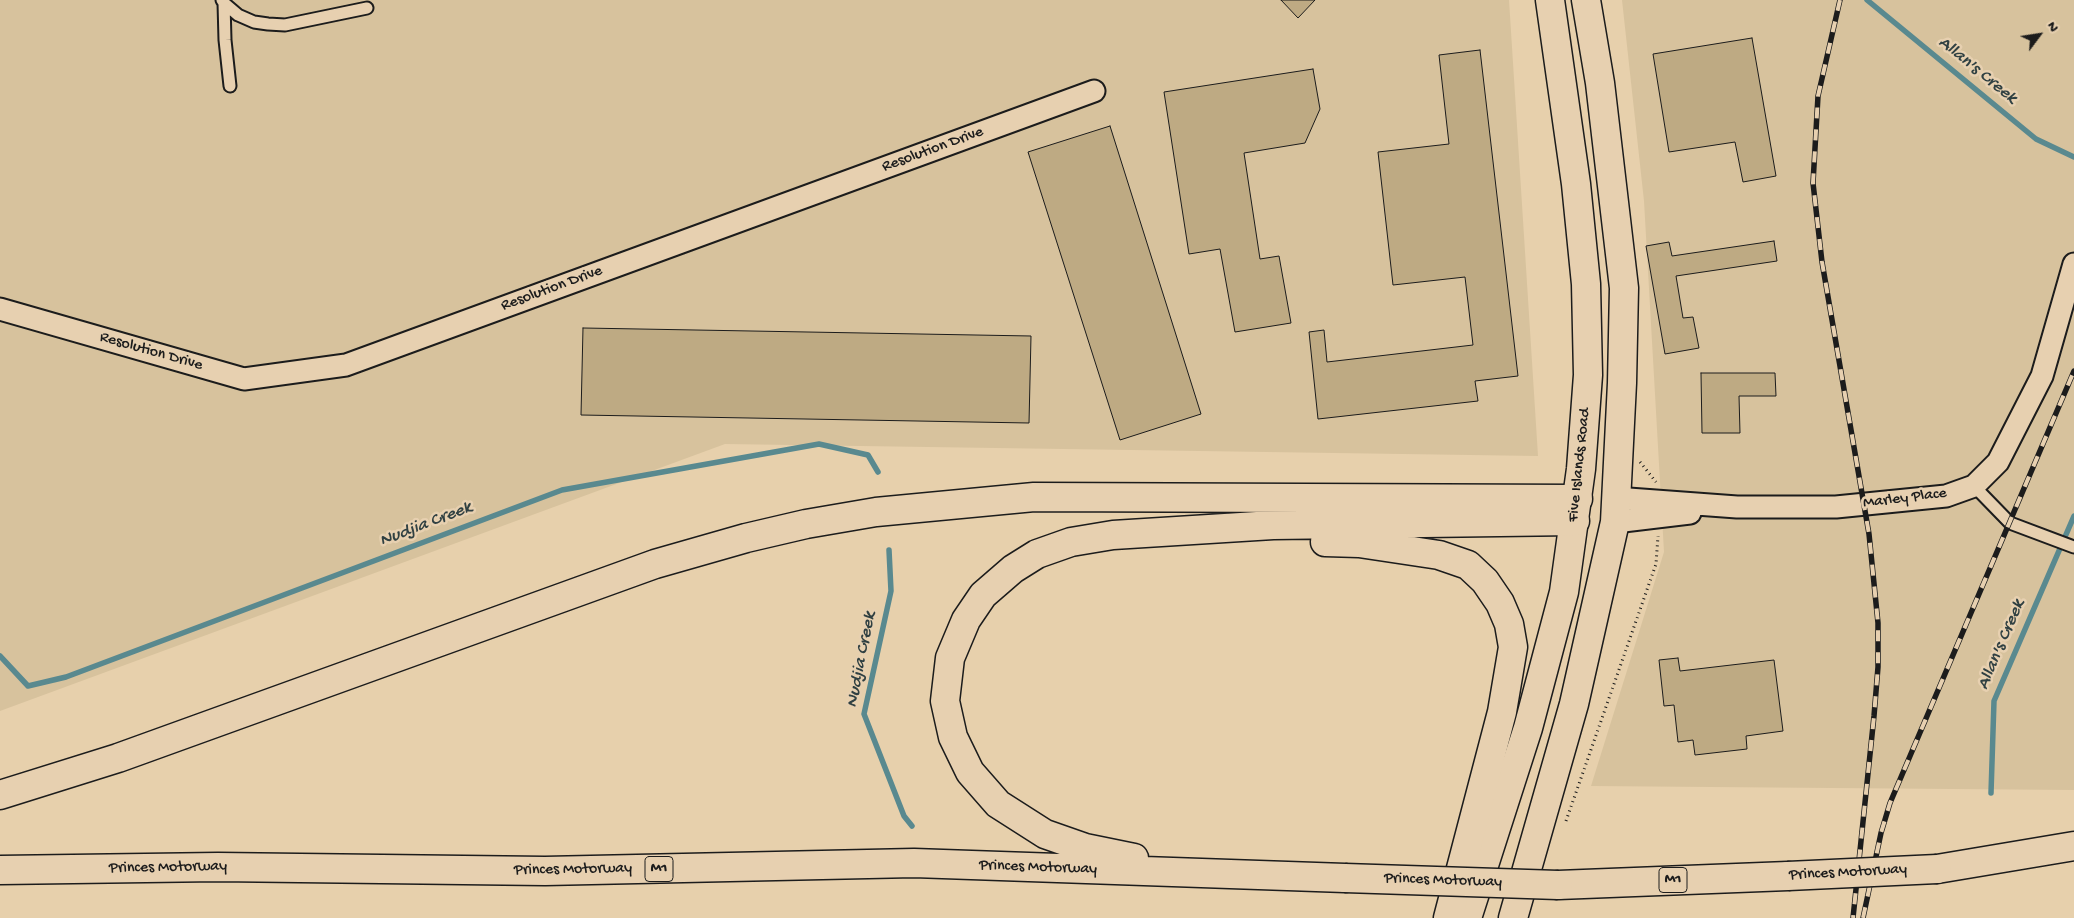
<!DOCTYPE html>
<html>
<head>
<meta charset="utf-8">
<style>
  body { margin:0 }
  #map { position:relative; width:2074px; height:918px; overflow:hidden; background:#e7d0ac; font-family:"Gochi Hand",sans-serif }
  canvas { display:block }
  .north { position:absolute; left:2014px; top:10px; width:50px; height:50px; -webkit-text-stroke:4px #e7d0b0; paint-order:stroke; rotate:59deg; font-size:14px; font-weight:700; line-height:20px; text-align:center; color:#1c1c1c }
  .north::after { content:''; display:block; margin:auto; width:18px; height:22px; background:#1c1c1c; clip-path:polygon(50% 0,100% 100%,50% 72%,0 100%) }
</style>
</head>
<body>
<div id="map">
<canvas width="2074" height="918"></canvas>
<div class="north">N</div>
</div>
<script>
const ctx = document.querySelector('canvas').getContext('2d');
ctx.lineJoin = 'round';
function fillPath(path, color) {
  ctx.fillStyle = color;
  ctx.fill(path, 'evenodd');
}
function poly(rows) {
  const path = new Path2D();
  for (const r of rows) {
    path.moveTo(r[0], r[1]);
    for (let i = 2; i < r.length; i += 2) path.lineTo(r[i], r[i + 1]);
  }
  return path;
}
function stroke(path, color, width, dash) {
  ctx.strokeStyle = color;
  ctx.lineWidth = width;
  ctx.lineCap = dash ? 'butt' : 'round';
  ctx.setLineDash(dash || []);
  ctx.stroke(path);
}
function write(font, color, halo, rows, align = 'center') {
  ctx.font = font + ' "Gochi Hand",sans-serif';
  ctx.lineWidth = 5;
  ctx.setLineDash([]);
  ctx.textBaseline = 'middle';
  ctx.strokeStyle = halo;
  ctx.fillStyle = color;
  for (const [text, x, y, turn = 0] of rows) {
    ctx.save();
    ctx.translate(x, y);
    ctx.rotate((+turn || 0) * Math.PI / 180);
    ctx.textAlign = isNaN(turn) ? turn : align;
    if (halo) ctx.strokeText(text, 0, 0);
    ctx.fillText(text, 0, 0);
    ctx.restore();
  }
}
fillPath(poly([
  [0,0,1509,0,1538,456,725,444,0,711],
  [1622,0,2074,0,2074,790,1591,786,1664,552,1644,201]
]), '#d7c29d');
stroke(poly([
  [1867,0,2036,139,2074,157],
  [889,550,891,591,864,714,904,816,912,826],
  [0,656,28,686,66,677,562,490,819,444,868,455,878,472],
  [1991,793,1994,701,2074,516]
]), '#59898f', 5.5);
const building = poly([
  [1281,0,1315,0,1298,18,1281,0],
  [1752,38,1776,176,1743,182,1735,142,1669,152,1653,54,1752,38],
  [1480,50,1518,376,1475,381,1478,401,1318,419,1309,332,1324,330,1327,362,1473,345,1465,277,1393,285,1378,152,1449,144,1439,55,1480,50],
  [1313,69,1320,109,1305,143,1244,153,1260,259,1279,256,1291,323,1235,332,1220,249,1189,254,1164,92,1313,69],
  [1110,126,1201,414,1120,440,1028,152,1110,126],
  [1774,241,1777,261,1676,276,1683,318,1693,317,1699,348,1665,354,1646,246,1669,242,1672,256,1774,241],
  [583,328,1031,336,1029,423,581,415,583,328],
  [1701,373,1775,373,1776,396,1739,396,1740,433,1702,433,1701,373],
  [1678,658,1680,671,1774,660,1783,731,1746,736,1747,749,1695,755,1693,740,1678,742,1674,705,1664,706,1659,660,1678,658]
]);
fillPath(building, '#beaa83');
stroke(building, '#1c1c1c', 1);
const service = poly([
  [222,0,224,3,225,40,230,86],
  [224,3,238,15,254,22,268,24,285,25,367,8],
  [1974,486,2010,523,2074,547]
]);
const minor = poly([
  [0,309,244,379,346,365,1094,91],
  [1615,498,1737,507,1836,507,1946,496,1974,486,1998,462,2042,376,2074,264],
  [1615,522,1690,513]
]);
const primary = poly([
  [1467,918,1528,728,1564,592,1581,469,1588,375,1586,284,1576,184,1550,0],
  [1513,918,1574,704,1615,522,1622,383,1624,288,1600,83,1586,0]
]);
const motorway = poly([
  [1325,542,1359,543,1439,555,1468,565,1485,581,1500,603,1509,624,1513,647,1502,712,1448,918],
  [0,795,118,758,655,564,746,538,806,524,876,512,1034,497,1578,499],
  [1134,858,1085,848,1045,834,998,804,970,772,953,737,945,701,950,658,966,620,983,595,1013,569,1037,554,1071,542,1113,535,1273,525,1575,521],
  [1937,869,2074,846],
  [0,870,218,867,545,871,914,863,1345,878],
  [1558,885,1788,876]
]);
stroke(service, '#1c1c1c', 15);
stroke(minor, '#1c1c1c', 25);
stroke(primary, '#1c1c1c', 31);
stroke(motorway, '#1c1c1c', 31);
stroke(poly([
  [1640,462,1656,482],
  [1566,821,1656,564,1658,536]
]), '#1c1c1c', 3, [1, 4]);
stroke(service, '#e7d0b0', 11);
stroke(minor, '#e7d0b0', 21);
stroke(primary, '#e7d0b0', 28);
stroke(motorway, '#e7d0b0', 28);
const rail = poly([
  [1840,0,1818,96,1813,183,1822,262,1869,534,1878,623,1878,667,1874,716,1853,918],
  [1863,918,1881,833,1890,803,2074,371]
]);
stroke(rail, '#1c1c1c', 5.5);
stroke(rail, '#e7d0b0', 4, [11]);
const motorwayBridge = poly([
  [1788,876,1937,869],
  [1345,878,1558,885]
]);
stroke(motorwayBridge, '#1c1c1c', 31, []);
stroke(motorwayBridge, '#e7d0b0', 28);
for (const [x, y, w] of [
  [659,869,28],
  [1673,880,28]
]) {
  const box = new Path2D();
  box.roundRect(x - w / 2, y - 12.5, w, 25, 4);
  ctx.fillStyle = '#e7d0b0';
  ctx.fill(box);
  stroke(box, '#1c1c1c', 1);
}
write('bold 15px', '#1c1c1c', null, [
  ["M1",659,869],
  ["M1",1673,880]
]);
write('16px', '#1c1c1c', '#e7d0b0', [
  ["Resolution Drive",933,150,-20],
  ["Resolution Drive",552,289,-20],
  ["Resolution Drive",151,352,16],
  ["Five Islands Road",1580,465,-84],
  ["Marley Place",1905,499,-7],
  ["Princes Motorway",168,868,-1],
  ["Princes Motorway",1038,868,2],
  ["Princes Motorway",573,870,-1],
  ["Princes Motorway",1848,873,-3],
  ["Princes Motorway",1443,881,2]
]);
write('italic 18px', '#304042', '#e7d0b0', [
  ["Allan's Creek",1977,71,39],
  ["Nudjia Creek",426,525,-21],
  ["Allan's Creek",2002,645,-67],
  ["Nudjia Creek",862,660,-79]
]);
</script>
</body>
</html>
